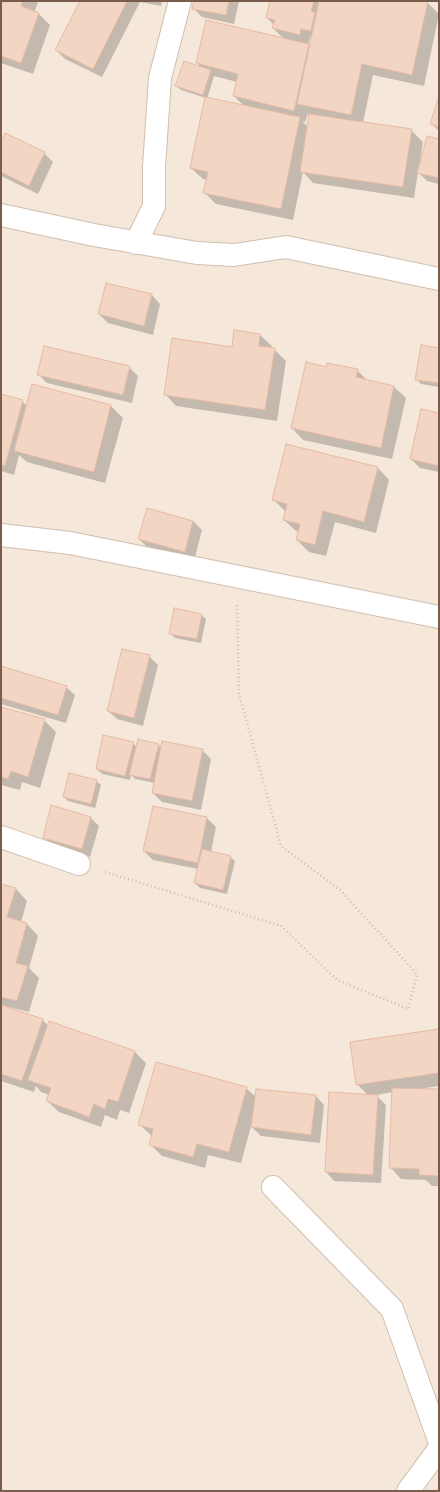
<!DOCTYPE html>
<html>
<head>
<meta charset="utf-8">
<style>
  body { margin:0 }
  #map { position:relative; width:440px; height:1492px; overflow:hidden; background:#fdf6ec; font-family:Montserrat,sans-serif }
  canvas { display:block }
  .frame { position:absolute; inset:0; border:2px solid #7a5c4d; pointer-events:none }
</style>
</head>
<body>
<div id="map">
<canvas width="440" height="1492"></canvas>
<div class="frame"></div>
</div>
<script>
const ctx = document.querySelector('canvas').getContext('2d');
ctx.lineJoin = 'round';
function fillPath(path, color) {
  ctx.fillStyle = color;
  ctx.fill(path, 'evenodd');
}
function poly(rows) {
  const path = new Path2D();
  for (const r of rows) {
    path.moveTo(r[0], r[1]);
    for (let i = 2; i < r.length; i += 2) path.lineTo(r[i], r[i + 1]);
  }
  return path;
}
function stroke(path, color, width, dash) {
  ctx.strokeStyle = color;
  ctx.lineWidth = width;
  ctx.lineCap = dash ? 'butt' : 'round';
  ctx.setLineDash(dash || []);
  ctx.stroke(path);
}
fillPath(poly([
  [1,1,439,1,439,1491,1,1491]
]), '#f5e8da');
fillPath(poly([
  [1,1,36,1,38,3,34,12,39,14,50,25,33,74,1,63],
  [81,1,162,1,161,6,140,2,102,77,65,59,56,50],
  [195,1,239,1,234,24,202,17,193,8],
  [271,1,422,1,427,2,439,14,424,86,373,75,363,123,411,130,423,142,420,161,421,161,439,141,439,184,427,181,418,172,414,198,313,183,303,172,293,220,216,204,205,193,207,180,203,179,191,168,206,98,181,90,177,86,201,68,197,63,284,39,273,28,274,25,267,18],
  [311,35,312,35,310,45,308,45],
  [214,76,237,82,234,96,245,107,207,99],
  [308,113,309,115,308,127,302,121,305,122],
  [439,100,439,131,432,124],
  [1,145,44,153,53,162,38,194,1,176],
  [152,295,160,304,153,335,108,323,99,314],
  [260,335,272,346,271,349,274,349,286,361,277,421,176,406,165,394,232,348],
  [439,349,439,387,421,384,416,379],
  [129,367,138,376,132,403,47,383,38,374],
  [327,368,357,370,368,381,394,387,406,398,392,459,303,440,292,428],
  [32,385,111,406,123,418,105,483,27,462,19,455,14,475,1,471,1,395,22,401,27,406],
  [439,414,439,472,420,468,411,459],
  [378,468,389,480,376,533,335,522,326,556,309,552,297,540,299,532,296,531,284,520,286,512,273,499],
  [193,521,202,530,194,561,148,548,139,539],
  [201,615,206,619,201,643,175,638,171,634],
  [149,656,158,665,143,726,117,719,108,711],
  [1,668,66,687,75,695,66,723,1,704],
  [1,708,44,720,56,732,40,788,22,782,20,790,1,785],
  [133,743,137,747,158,745,162,748,202,750,211,759,201,810,162,802,153,793,155,783,135,779,131,775,130,780,102,774,97,769],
  [96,781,101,785,95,808,68,801,64,797],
  [153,807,207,818,216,827,211,852,230,857,235,861,227,894,200,888,195,883,198,869,153,860,144,851],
  [90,817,99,826,90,857,53,846,44,838],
  [1,885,16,889,27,901,21,922,27,924,38,936,29,968,39,978,29,1012,9,1007,9,1009,43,1020,48,1026,49,1022,135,1052,146,1063,129,1113,120,1110,117,1120,105,1115,101,1127,59,1112,47,1101,49,1095,41,1092,36,1086,34,1092,1,1081],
  [439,1030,439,1086,419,1089,439,1090,439,1186,432,1186,426,1180,401,1179,390,1167,393,1092,376,1095,386,1105,381,1183,334,1181,326,1172,330,1093,368,1095,357,1084],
  [246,1088,256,1097,316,1096,324,1105,320,1143,261,1136,251,1126,241,1163,208,1155,205,1168,162,1156,150,1144,152,1136,139,1124]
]), '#0003');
const building = poly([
  [1,1,23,1,21,6,39,13,21,63,1,56,1,1],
  [80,1,127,1,93,69,55,50,80,1],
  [194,1,229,1,226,15,192,9,194,1],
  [270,1,314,1,311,11,315,12,311,31,301,29,300,35,272,28,275,20,266,18,270,1],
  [319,1,428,1,412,75,362,64,351,115,297,104,319,1],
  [206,20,309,44,294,111,233,96,238,74,196,63,206,20],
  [184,61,211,70,203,95,175,86,184,61],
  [439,96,439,127,430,124,439,96],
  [205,97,300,117,281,209,203,193,208,172,190,168,205,97],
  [309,114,412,129,403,187,300,172,309,114],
  [5,133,45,152,29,186,1,172,1,143,5,133],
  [427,136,439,139,439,178,417,173,427,136],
  [106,283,152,294,144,326,98,314,106,283],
  [234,330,260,334,259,346,275,348,265,410,164,395,172,338,232,347,234,330],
  [421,345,439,348,439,383,415,380,421,345],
  [44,346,130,366,123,395,37,375,44,346],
  [306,362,326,367,327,363,358,369,356,377,394,386,381,448,291,428,306,362],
  [32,384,111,405,94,472,14,451,32,384],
  [1,394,23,400,5,466,1,465,1,394],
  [421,409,439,413,439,466,410,459,421,409],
  [286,444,378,467,364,522,323,511,315,545,296,540,300,524,283,520,287,504,272,500,286,444],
  [147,508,193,521,185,552,138,539,147,508],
  [174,608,202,614,197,639,169,634,174,608],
  [122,649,150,655,134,718,107,711,122,649],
  [1,666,67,686,58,715,1,698,1,666],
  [1,707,45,719,28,777,11,771,8,779,1,777,1,707],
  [103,735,134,742,125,776,96,769,103,735],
  [138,739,159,744,150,779,129,775,138,739],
  [162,741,203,749,192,801,152,793,162,741],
  [69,773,97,780,91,804,63,797,69,773],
  [51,805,91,817,82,849,43,838,51,805],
  [153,806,207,817,198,863,143,851,153,806],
  [202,849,231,856,223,890,194,883,202,849],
  [1,884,16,888,7,917,27,923,16,963,28,966,17,1001,1,997,1,884],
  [1,1005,43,1019,22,1081,1,1074,1,1005],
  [49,1021,135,1051,118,1102,108,1099,105,1109,94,1104,89,1117,46,1101,51,1088,28,1080,49,1021],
  [439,1029,439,1073,356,1085,350,1042,439,1029],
  [156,1062,247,1087,229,1152,197,1144,193,1157,149,1145,153,1129,138,1125,156,1062],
  [392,1088,439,1089,439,1176,419,1175,419,1169,389,1168,392,1088],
  [256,1089,316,1095,311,1135,251,1127,256,1089],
  [329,1092,378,1095,373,1175,325,1172,329,1092]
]);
fillPath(building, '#f3d5c3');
stroke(building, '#e6bba3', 1);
const minor = poly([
  [1,215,94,235,197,253,234,255,286,247,439,279],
  [136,243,154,206,154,167,160,78,180,1],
  [1,535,70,543,439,617],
  [1,837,79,864],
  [273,1187,392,1309,439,1440],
  [408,1491,439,1449]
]);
stroke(minor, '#d1beb0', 24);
stroke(poly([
  [105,872,281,926,337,980,408,1009,417,974,340,890,281,846,239,694,237,605]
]), '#d9b8a5', 2.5, [1, 3]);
stroke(minor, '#fff', 22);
</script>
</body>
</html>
